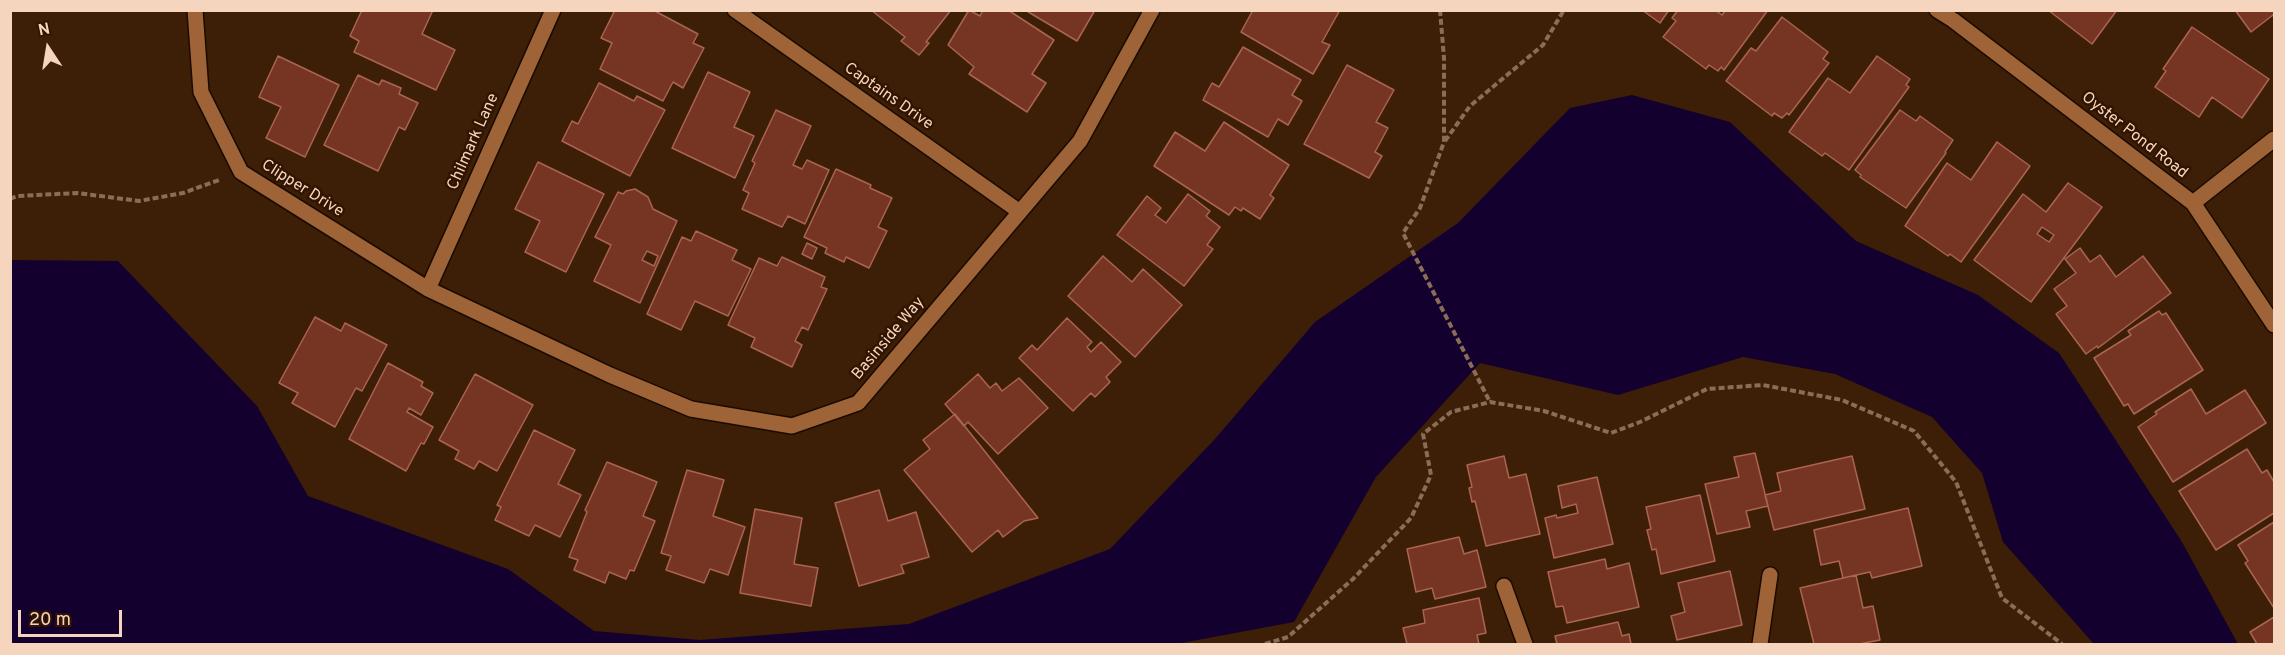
<!DOCTYPE html>
<html>
<head>
<meta charset="utf-8">
<style>
  body { margin:0 }
  #map { position:relative; width:2285px; height:655px; overflow:hidden; background:#3c1f06; font-family:Overpass,sans-serif }
  canvas { display:block }
  .frame { position:absolute; inset:0; border:12px solid #f6d5be; pointer-events:none }
  .north { position:absolute; left:18px; top:18px; width:60px; height:60px; -webkit-text-stroke:4px #311500; paint-order:stroke; rotate:348deg; font-size:16px; font-weight:700; line-height:24px; text-align:center; color:#f6d5be }
  .north::after { content:''; display:block; margin:auto; width:21px; height:27px; background:#f6d5be; clip-path:polygon(50% 0,100% 100%,50% 72%,0 100%) }
  .scale { position:absolute; left:18px; top:610px; width:104px; height:27px; box-sizing:border-box; border:3px solid #f6d5be; border-top:0; padding-left:8px; font-size:18px; line-height:21px; white-space:nowrap; color:#f6d5be; -webkit-text-stroke:4px #311500; paint-order:stroke }
</style>
</head>
<body>
<div id="map">
<canvas width="2285" height="655"></canvas>
<div class="frame"></div>
<div class="north">N</div>
<div class="scale">20 m</div>
</div>
<script>
const ctx = document.querySelector('canvas').getContext('2d');
ctx.lineJoin = 'round';
function fillPath(path, color) {
  ctx.fillStyle = color;
  ctx.fill(path, 'evenodd');
}
function poly(rows) {
  const path = new Path2D();
  for (const r of rows) {
    path.moveTo(r[0], r[1]);
    for (let i = 2; i < r.length; i += 2) path.lineTo(r[i], r[i + 1]);
  }
  return path;
}
function stroke(path, color, width, dash) {
  ctx.strokeStyle = color;
  ctx.lineWidth = width;
  ctx.lineCap = dash ? 'butt' : 'round';
  ctx.setLineDash(dash || []);
  ctx.stroke(path);
}
function write(font, color, halo, rows, align = 'center') {
  ctx.font = font + ' Overpass,sans-serif';
  ctx.lineWidth = 5;
  ctx.setLineDash([]);
  ctx.textBaseline = 'middle';
  ctx.strokeStyle = halo;
  ctx.fillStyle = color;
  for (const [text, x, y, turn = 0] of rows) {
    ctx.save();
    ctx.translate(x, y);
    ctx.rotate((+turn || 0) * Math.PI / 180);
    ctx.textAlign = isNaN(turn) ? turn : align;
    if (halo) ctx.strokeText(text, 0, 0);
    ctx.fillText(text, 0, 0);
    ctx.restore();
  }
}
fillPath(poly([
  [1632,95,1730,122,1856,241,1978,295,2059,353,2182,542,2238,644,2094,644,2003,542,1982,473,1932,417,1835,374,1743,357,1618,395,1480,363,1376,477,1294,622,1176,644,11,644,11,260,118,261,257,406,308,496,508,569,594,631,700,640,909,624,1110,549,1215,439,1315,322,1458,223,1570,108]
]), '#14002f');
const building = poly([
  [362,10,433,10,422,34,455,50,436,90,354,52,359,41,350,36,362,10],
  [615,10,653,10,698,34,693,43,704,48,683,88,673,82,663,101,600,69,612,43,601,38,615,10],
  [871,10,951,10,926,42,929,43,919,55,901,41,905,37,871,10],
  [969,10,980,16,983,10,1008,10,1054,40,1032,74,1046,83,1027,112,969,74,974,67,948,45,969,10],
  [1025,10,1095,10,1077,41,1025,10],
  [1253,10,1340,10,1322,42,1330,45,1313,74,1241,32,1253,10],
  [1642,10,1669,10,1660,23,1642,10],
  [1678,10,1715,10,1722,15,1726,10,1768,10,1724,70,1721,67,1718,71,1709,65,1706,69,1663,37,1676,21,1672,18,1678,10],
  [2048,10,2117,10,2092,44,2048,10],
  [2235,10,2274,10,2274,17,2273,15,2251,32,2235,10],
  [1782,17,1828,52,1823,59,1829,63,1789,115,1787,113,1782,118,1774,113,1772,116,1726,81,1751,48,1756,51,1782,17],
  [2192,27,2269,79,2242,118,2212,97,2199,117,2155,87,2166,71,2163,69,2192,27],
  [1243,47,1301,80,1292,95,1302,101,1288,125,1278,119,1268,137,1203,100,1212,83,1219,87,1243,47],
  [278,56,339,85,305,157,266,138,281,107,259,97,278,56],
  [1877,56,1910,79,1906,85,1909,87,1849,170,1825,153,1822,156,1789,132,1828,78,1850,93,1877,56],
  [1347,65,1394,90,1376,122,1388,128,1375,152,1382,156,1369,178,1304,144,1347,65],
  [708,72,750,92,734,127,754,136,735,178,672,148,708,72],
  [358,75,379,85,382,80,401,88,399,94,418,103,405,130,399,127,378,171,324,145,358,75],
  [599,83,634,101,637,96,665,110,630,176,562,141,572,121,578,124,599,83],
  [776,110,811,126,793,165,802,169,807,160,829,170,805,224,788,216,782,227,742,209,749,193,743,190,755,163,752,161,776,110],
  [1900,110,1916,121,1920,116,1953,140,1945,152,1946,153,1906,208,1860,177,1861,175,1855,170,1900,110],
  [1224,122,1289,165,1270,195,1274,198,1260,219,1243,208,1241,211,1235,207,1229,215,1154,166,1175,132,1205,151,1224,122],
  [1997,142,2030,166,1961,262,1950,254,1948,256,1905,226,1947,163,1971,180,1997,142],
  [538,162,604,194,566,272,525,252,540,221,515,209,538,162],
  [836,169,871,185,870,188,892,198,878,227,887,231,869,268,846,257,844,262,825,253,827,248,804,237,836,169],
  [2068,183,2102,207,2031,302,1974,260,2023,194,2046,212,2068,183],
  [2042,227,2054,235,2049,242,2037,234,2042,227],
  [635,189,648,197,653,209,677,221,640,303,594,281,611,245,595,237,618,192,623,194,626,191,635,189],
  [647,251,658,256,654,266,642,260,647,251],
  [1188,194,1210,211,1206,216,1220,227,1207,245,1213,249,1184,286,1117,235,1147,196,1161,208,1155,215,1166,223,1188,194],
  [696,231,737,250,732,260,751,269,728,316,695,301,681,330,647,314,682,237,691,241,696,231],
  [807,243,817,248,812,259,802,254,807,243],
  [2080,248,2090,262,2100,255,2116,277,2143,256,2171,293,2098,348,2097,346,2086,354,2056,314,2067,306,2054,289,2076,273,2065,259,2080,248],
  [1103,256,1132,282,1143,269,1182,305,1135,357,1068,296,1103,256],
  [782,257,825,277,821,287,827,289,808,330,802,327,795,341,802,345,792,367,751,347,755,338,728,325,759,258,777,266,782,257],
  [2159,311,2162,315,2166,313,2203,370,2134,414,2128,404,2124,406,2094,358,2131,335,2128,331,2159,311],
  [315,317,341,331,345,323,387,345,362,391,356,388,335,427,292,403,298,393,279,383,315,317],
  [1067,318,1092,342,1087,347,1091,352,1101,342,1121,362,1106,377,1110,382,1095,397,1091,393,1073,411,1019,358,1032,345,1037,350,1067,318],
  [388,363,423,382,421,386,433,393,421,415,409,408,407,412,433,427,424,444,421,443,406,471,349,439,388,363],
  [475,374,533,405,497,471,479,461,474,469,455,459,459,451,439,440,475,374],
  [978,374,990,388,996,383,1002,391,1019,378,1048,408,998,454,968,422,964,426,945,404,978,374],
  [2191,389,2206,414,2245,390,2266,423,2173,482,2138,427,2157,414,2155,412,2191,389],
  [955,414,1038,518,1024,521,1003,537,998,530,972,552,904,470,930,449,923,440,955,414],
  [534,430,575,450,558,484,581,495,560,537,535,525,529,536,495,520,501,507,497,505,534,430],
  [2247,449,2262,473,2267,470,2274,482,2274,513,2216,550,2179,491,2247,449],
  [1755,453,1768,506,1746,511,1750,527,1717,534,1705,484,1739,477,1734,457,1755,453],
  [1504,456,1509,478,1526,474,1540,534,1486,546,1475,501,1472,502,1469,488,1472,487,1467,465,1504,456],
  [1852,456,1865,509,1774,530,1765,495,1781,491,1777,473,1852,456],
  [607,462,657,482,643,516,655,521,634,571,630,570,626,579,609,572,605,583,574,570,578,560,569,557,587,512,585,510,607,462],
  [687,470,724,480,713,516,745,527,728,575,710,569,704,583,666,570,671,556,661,553,687,470],
  [1597,477,1613,544,1554,558,1545,518,1556,515,1557,518,1578,513,1576,504,1562,508,1558,486,1597,477],
  [879,490,888,521,916,512,929,557,901,565,904,573,859,586,835,503,879,490],
  [1700,495,1715,561,1661,574,1656,549,1652,550,1647,530,1651,529,1646,507,1700,495],
  [1908,508,1922,566,1872,578,1870,572,1843,578,1839,561,1821,565,1814,530,1908,508],
  [755,509,802,518,794,564,818,568,811,606,740,593,755,509],
  [2274,522,2274,608,2245,563,2248,561,2238,545,2274,522],
  [1459,537,1464,554,1477,550,1486,587,1435,599,1432,588,1416,592,1407,549,1459,537],
  [1605,559,1607,569,1629,563,1639,607,1567,623,1563,606,1556,607,1548,572,1605,559],
  [1730,571,1742,625,1677,640,1671,616,1685,612,1678,583,1730,571],
  [1856,575,1863,608,1873,606,1880,640,1859,644,1814,644,1800,588,1856,575],
  [1479,598,1486,633,1477,635,1479,644,1407,644,1403,628,1425,623,1423,610,1479,598],
  [2274,617,2274,644,2257,644,2250,632,2274,617],
  [1618,622,1622,636,1629,634,1631,644,1557,644,1555,636,1618,622]
]);
fillPath(building, '#763523');
stroke(building, '#aa6450', 1.5);
const minor = poly([
  [195,10,201,92,241,172,428,289,610,375,691,409,792,426,858,403,1080,141,1152,10],
  [735,10,1020,212],
  [1937,10,1953,20,2193,203,2274,325],
  [2193,203,2274,139],
  [428,289,553,10],
  [1504,586,1525,644],
  [1760,644,1770,575]
]);
stroke(minor, '#1c0b01', 18);
stroke(poly([
  [1440,10,1444,58,1444,142,1420,208,1403,233,1490,402],
  [1445,141,1470,106,1543,45,1564,10],
  [10,199,17,196,77,193,139,201,183,193,219,180],
  [1265,644,1288,637,1353,579,1411,518,1431,475,1423,434,1451,412,1490,402,1544,411,1611,433,1640,422,1707,389,1763,385,1842,400,1914,431,1956,482,2002,598,2062,644]
]), '#8b6d55', 4, [6, 3]);
stroke(minor, '#9e6438', 15);
write('16px', '#f6d5be', '#311500', [
  ["Captains Drive",888,97,35],
  ["Oyster Pond Road",2134,136,38],
  ["Chilmark Lane",474,142,-66],
  ["Clipper Drive",302,189,32],
  ["Basinside Way",889,339,-50]
]);
</script>
</body>
</html>
